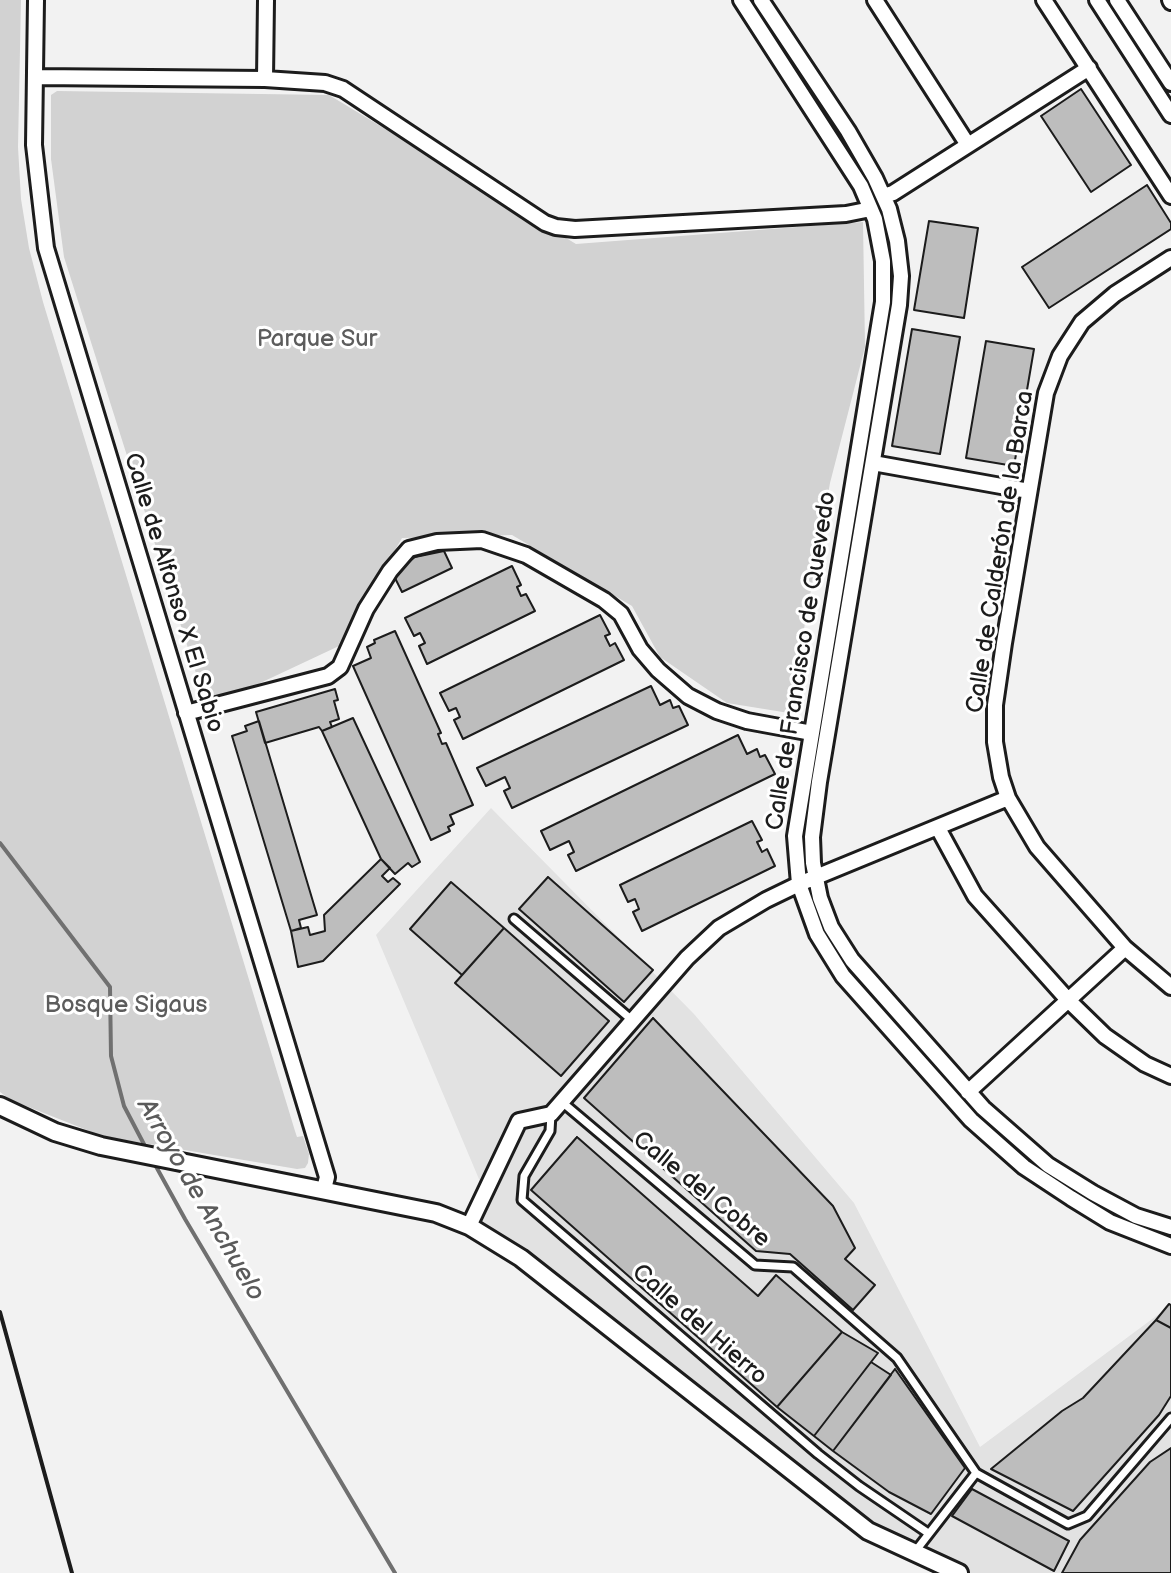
<!DOCTYPE html>
<html>
<head>
<meta charset="utf-8">
<style>
  body { margin:0 }
  canvas { display:block; background:#f2f2f2 }
</style>
</head>
<body>
<canvas width="1171" height="1573"></canvas>
<script>
const ctx = document.querySelector('canvas').getContext('2d');
ctx.lineJoin = 'round';
function fillPath(path, color) {
  ctx.fillStyle = color;
  ctx.fill(path, 'evenodd');
}
function poly(rows) {
  const path = new Path2D();
  for (const r of rows) {
    path.moveTo(r[0], r[1]);
    for (let i = 2; i < r.length; i += 2) path.lineTo(r[i], r[i + 1]);
  }
  return path;
}
function stroke(path, color, width, dash) {
  ctx.strokeStyle = color;
  ctx.lineWidth = width;
  ctx.lineCap = dash ? 'butt' : 'round';
  ctx.setLineDash(dash || []);
  ctx.stroke(path);
}
function write(font, color, halo, rows, align = 'center') {
  ctx.font = font + ' "Balsamiq Sans",sans-serif';
  ctx.lineWidth = 6;
  ctx.setLineDash([]);
  ctx.textBaseline = 'middle';
  ctx.strokeStyle = halo;
  ctx.fillStyle = color;
  for (const [text, x, y, turn = 0] of rows) {
    ctx.save();
    ctx.translate(x, y);
    ctx.rotate((+turn || 0) * Math.PI / 180);
    ctx.textAlign = isNaN(turn) ? turn : align;
    if (halo) ctx.strokeText(text, 0, 0);
    ctx.fillText(text, 0, 0);
    ctx.restore();
  }
}
fillPath(poly([
  [491,808,694,1014,854,1203,980,1447,1171,1305,1171,1573,959,1573,868,1531,469,1226,484,1191,376,935]
]), '#e2e2e2');
fillPath(poly([
  [0,0,21,0,18,147,21,199,29,248,43,302,295,1131,297,1137,303,1136,309,1154,308,1163,305,1168,297,1169,102,1136,11,1100,0,1092],
  [57,91,329,95,576,244,863,222,865,347,830,483,789,713,727,703,660,657,632,606,512,535,402,538,339,646,207,708,64,257,51,159,51,95]
]), '#d2d2d2');
stroke(poly([
  [0,843,110,987,111,1056,124,1106,147,1150],
  [153,1161,185,1219,395,1573]
]), '#707070', 4);
const building = poly([
  [1081,89,1131,165,1091,192,1041,116,1081,89],
  [1147,185,1171,223,1171,229,1049,308,1022,267,1147,185],
  [929,221,978,228,964,318,914,310,929,221],
  [912,329,960,337,940,454,892,446,912,329],
  [986,341,1034,349,1014,466,966,458,986,341],
  [444,551,452,568,402,592,395,578,403,566,415,557,444,551],
  [512,566,521,585,517,587,521,596,526,594,535,611,427,664,419,646,425,643,420,633,414,636,405,618,512,566],
  [600,615,610,634,605,636,610,646,615,643,624,660,463,739,454,720,460,717,456,708,449,711,440,693,600,615],
  [395,631,441,733,438,734,442,744,446,743,473,805,450,815,454,824,448,827,450,831,431,840,353,666,371,658,367,647,375,643,374,640,395,631],
  [651,686,660,705,670,700,673,708,679,706,688,725,512,808,504,791,510,788,505,777,486,786,477,768,651,686],
  [335,689,338,700,334,701,339,719,330,722,332,727,322,731,319,727,265,743,256,712,335,689],
  [353,718,420,862,412,867,408,863,395,874,381,859,322,731,353,718],
  [259,721,317,915,299,920,301,928,291,931,232,736,247,731,245,726,259,721],
  [738,735,747,754,757,749,760,757,765,755,775,774,576,871,568,855,574,852,569,841,550,850,541,831,738,735],
  [752,821,762,840,757,842,762,852,767,849,775,866,642,931,633,912,639,909,635,899,628,902,620,885,752,821],
  [381,859,390,868,382,876,388,882,393,878,400,884,323,961,298,967,291,931,308,927,310,935,325,931,324,915,381,859],
  [548,877,653,970,624,1002,519,909,548,877],
  [451,882,504,928,462,975,410,929,451,882],
  [504,928,609,1021,561,1076,455,983,504,928],
  [653,1018,833,1206,855,1248,845,1259,875,1285,853,1310,790,1254,756,1251,584,1098,653,1018],
  [577,1137,758,1296,776,1275,842,1332,777,1407,531,1190,577,1137],
  [1169,1304,1171,1305,1171,1328,1156,1320,1169,1304],
  [1156,1320,1171,1328,1171,1396,1159,1415,1073,1511,991,1469,1062,1411,1083,1398,1156,1320],
  [842,1332,878,1353,814,1436,777,1407,842,1332],
  [871,1362,891,1375,833,1451,814,1436,871,1362],
  [895,1369,965,1468,931,1514,889,1492,833,1451,895,1369],
  [1171,1448,1171,1573,1062,1573,1080,1540,1150,1462,1171,1448],
  [972,1489,1069,1541,1054,1571,952,1516,972,1489]
]);
fillPath(building, '#bdbdbd');
stroke(building, '#1c1c1c', 2);
const service = poly([
  [514,919,633,1021],
  [562,1102,755,1265,793,1267,897,1358,976,1473,1068,1524,1087,1516,1171,1418],
  [551,1114,550,1131,524,1176,522,1200,818,1454,859,1486,928,1533],
  [914,1553,976,1473]
]);
const minor = poly([
  [36,0,34,145,46,248,327,1177,324,1189],
  [741,0,861,186,875,219,883,261,883,302,795,836,799,884,817,934,843,976,971,1120,1024,1167,1071,1198,1110,1222,1171,1246],
  [761,0,848,131,875,178,889,209,897,241,901,276,899,305,819,782,812,837,813,863,820,898,831,927,852,960,983,1108,1048,1165,1093,1193,1136,1216,1171,1227],
  [875,0,968,145],
  [1044,0,1171,196],
  [1097,0,1171,115],
  [1117,0,1171,83],
  [1170,0,1171,2],
  [35,77,265,79,325,83,343,89,545,223,556,227,575,229,846,214,871,209],
  [265,79,266,0],
  [884,196,893,193,1089,68],
  [1171,258,1115,294,1082,322,1060,356,1046,393,1004,643,995,705,995,742,1001,777,1008,798,1037,847,1125,948,1171,987],
  [873,463,1029,491],
  [186,713,328,676,340,667,366,609,390,571,409,549,437,542,482,540,526,555,604,600,621,614,640,649,658,670,688,696,717,711,747,721,812,733],
  [938,828,975,896,1068,1000,1105,1036,1145,1064,1171,1076],
  [968,1092,1125,948],
  [469,1226,519,1121,551,1114,687,958,719,928,766,900,799,884,1008,798]
]);
const tertiary = poly([
  [0,1106,55,1132,101,1146,436,1213,469,1226,521,1258,868,1531,959,1573]
]);
stroke(service, '#1c1c1c', 13);
stroke(minor, '#1c1c1c', 20);
stroke(tertiary, '#1c1c1c', 22);
stroke(service, '#fff', 7);
stroke(minor, '#fff', 14);
stroke(tertiary, '#fff', 16);
stroke(poly([
  [0,1312,72,1573]
]), '#1c1c1c', 4);
write('24px', '#5c5c5c', '#fff', [
  ["Parque Sur",317,340],
  ["Bosque Sigaus",126,1006]
]);
write('24px', '#1c1c1c', '#fff', [
  ["Calle de Calderón de la Barca",1001,552,-81],
  ["Calle de Alfonso X El Sabio",173,593,73],
  ["Calle de Francisco de Quevedo",802,661,-81],
  ["Calle del Cobre",701,1190,39],
  ["Calle del Hierro",699,1325,41]
]);
write('italic 26px', '#5b5b5b', '#fff', [
  ["Arroyo de Anchuelo",200,1200,60]
]);
</script>
</body>
</html>
